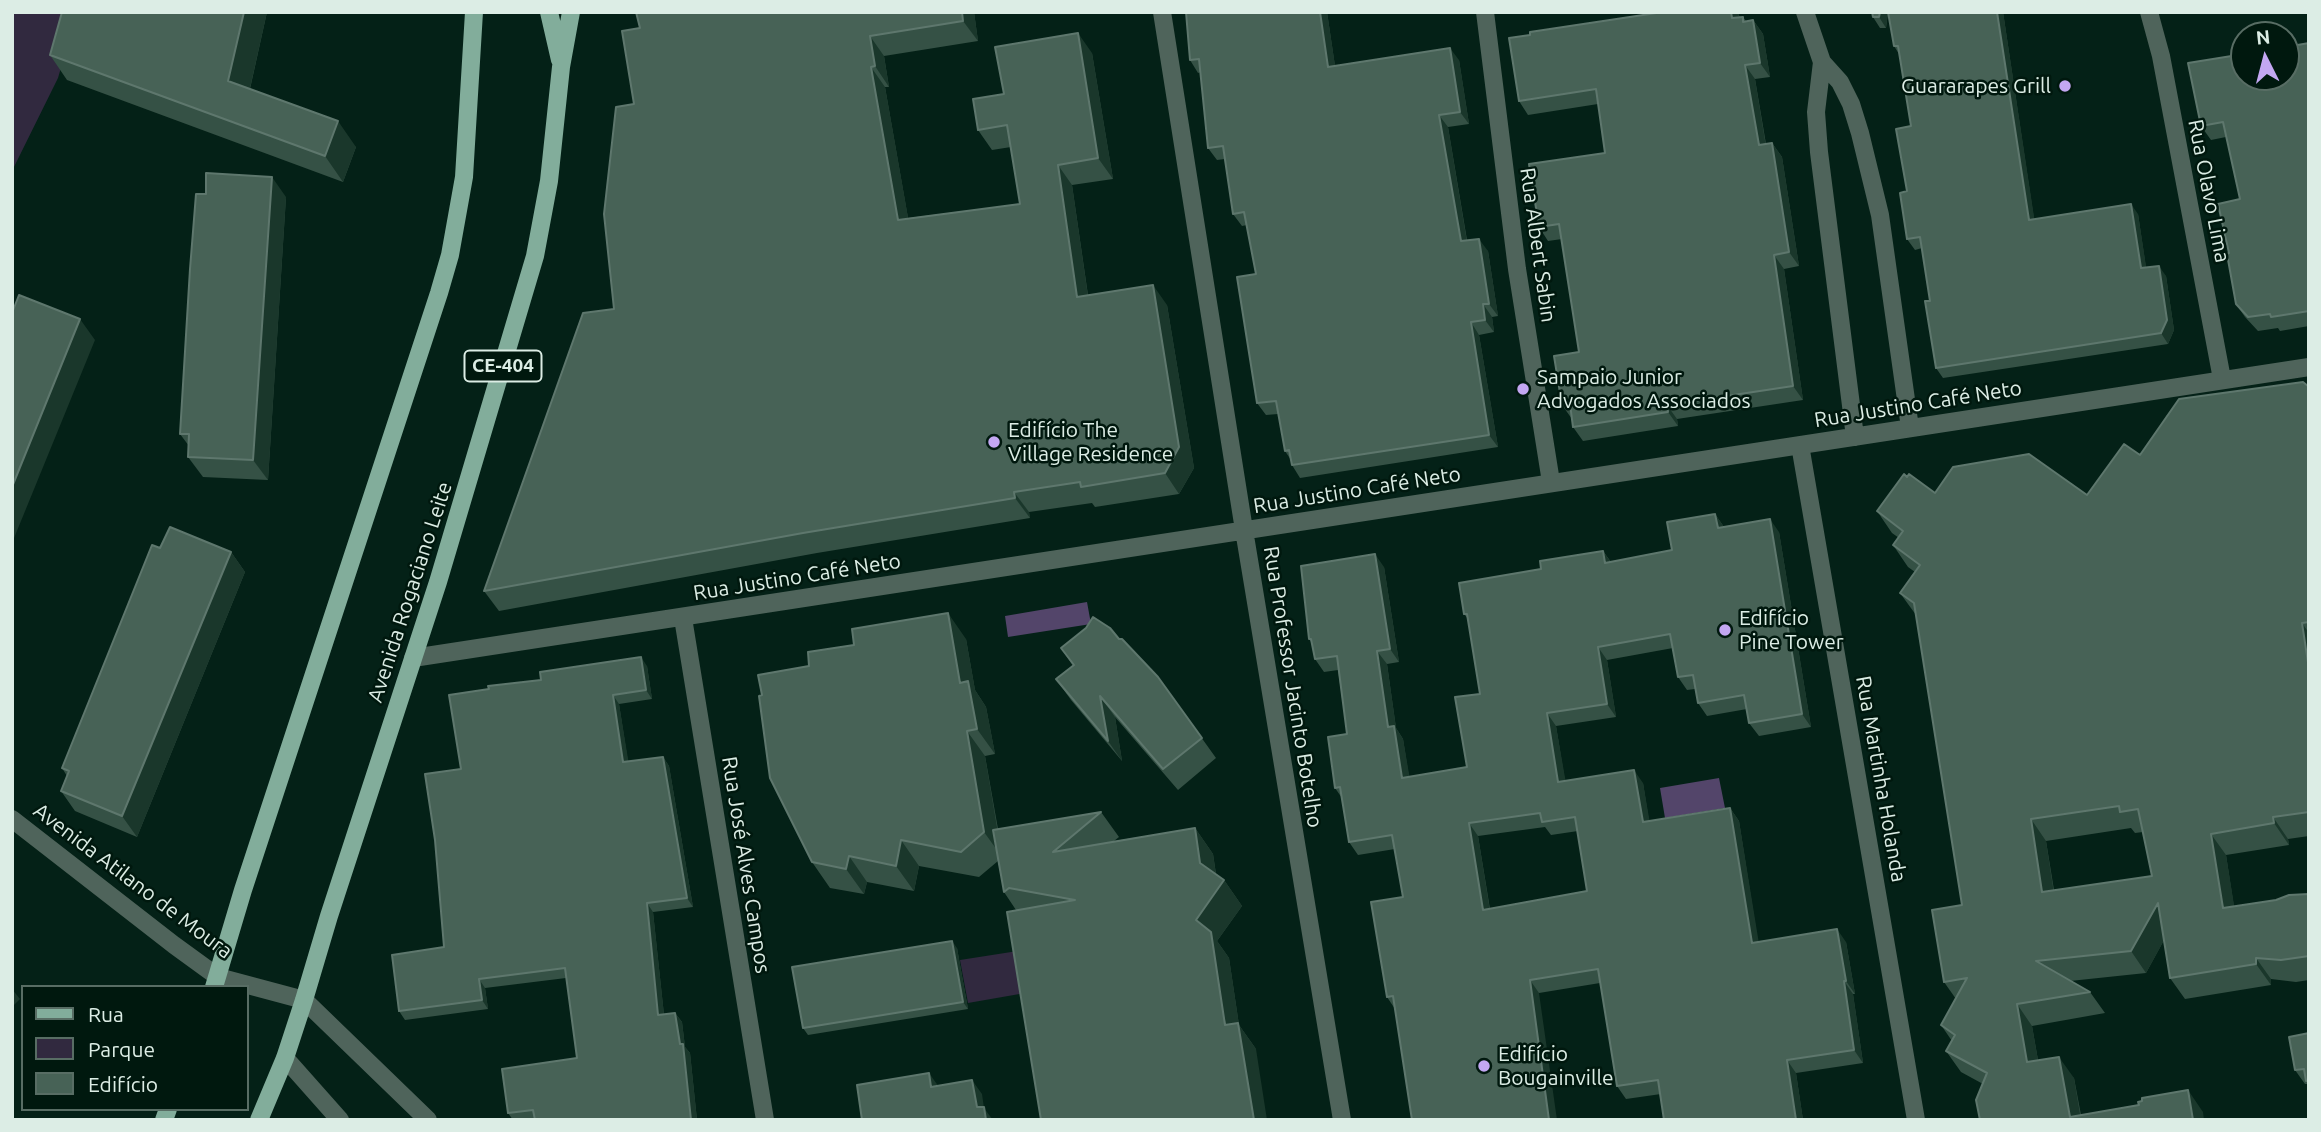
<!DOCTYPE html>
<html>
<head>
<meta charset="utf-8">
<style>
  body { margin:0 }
  #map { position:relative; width:2321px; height:1132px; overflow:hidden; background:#042117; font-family:Ubuntu,sans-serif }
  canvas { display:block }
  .frame { position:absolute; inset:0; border:14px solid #dcede5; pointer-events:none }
  .legend { position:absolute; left:21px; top:985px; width:228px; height:126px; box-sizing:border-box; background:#00180e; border:2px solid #586d64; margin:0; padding:9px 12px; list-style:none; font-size:21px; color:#dcede5 }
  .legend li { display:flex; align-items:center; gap:14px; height:35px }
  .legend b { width:35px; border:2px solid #586d64 }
  .north { position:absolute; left:2230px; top:21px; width:70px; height:70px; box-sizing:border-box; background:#00180e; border:2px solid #586d64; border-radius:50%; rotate:354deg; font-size:19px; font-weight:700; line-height:28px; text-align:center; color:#dcede5 }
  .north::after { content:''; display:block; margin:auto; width:24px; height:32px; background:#c3a7f2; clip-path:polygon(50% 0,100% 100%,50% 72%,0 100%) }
</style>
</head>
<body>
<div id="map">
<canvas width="2321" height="1132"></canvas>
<div class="frame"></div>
<ul class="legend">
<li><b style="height:9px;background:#82ad9b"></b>Rua</li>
<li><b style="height:19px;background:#31293f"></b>Parque</li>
<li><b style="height:19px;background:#476256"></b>Edifício</li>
</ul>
<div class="north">N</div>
</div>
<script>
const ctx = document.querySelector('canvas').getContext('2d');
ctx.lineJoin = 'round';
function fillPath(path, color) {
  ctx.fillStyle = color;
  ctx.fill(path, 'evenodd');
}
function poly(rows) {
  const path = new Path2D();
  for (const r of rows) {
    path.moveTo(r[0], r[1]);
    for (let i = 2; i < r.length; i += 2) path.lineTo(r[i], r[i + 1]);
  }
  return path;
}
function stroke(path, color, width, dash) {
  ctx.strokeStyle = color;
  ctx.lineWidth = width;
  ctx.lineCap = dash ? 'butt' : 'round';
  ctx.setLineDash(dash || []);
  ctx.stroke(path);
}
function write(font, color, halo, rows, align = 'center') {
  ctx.font = font + ' Ubuntu,sans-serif';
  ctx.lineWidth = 5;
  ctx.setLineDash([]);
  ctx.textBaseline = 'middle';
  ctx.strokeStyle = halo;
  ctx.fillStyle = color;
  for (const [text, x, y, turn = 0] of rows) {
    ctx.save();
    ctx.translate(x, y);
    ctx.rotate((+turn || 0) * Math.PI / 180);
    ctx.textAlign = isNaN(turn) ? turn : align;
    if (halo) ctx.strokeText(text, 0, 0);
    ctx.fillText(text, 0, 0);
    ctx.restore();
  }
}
fillPath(poly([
  [12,12,77,12,58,78,12,171],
  [1024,950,1031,992,968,1003,960,960]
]), '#31293f');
fillPath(poly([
  [1087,602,1091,624,1008,637,1005,616],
  [1719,778,1725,808,1665,818,1660,788]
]), '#53456a');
stroke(poly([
  [1162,12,1244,530,1342,1120],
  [1485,12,1517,269,1551,482],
  [1805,12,1822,62,1840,82,1851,104,1860,133,1880,215,1910,428],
  [2149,12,2161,56,2222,379],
  [1822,62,1816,112,1819,152,1855,437],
  [1800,445,1916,1120],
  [683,618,765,1120],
  [413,658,2309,367],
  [12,819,174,945,218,977,304,1000,428,1120],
  [285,1058,340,1120]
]), '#4f645b', 18);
stroke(poly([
  [549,12,560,60],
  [214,987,243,890,439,293,450,255,464,177,474,12],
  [164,1120,168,1109],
  [259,1120,285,1058,304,1000,329,916,438,582,535,256,549,181,561,67,571,12]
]), '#82ad9b', 18);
fillPath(poly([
  [62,12,267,12,250,89,356,147,343,182,67,80,50,55],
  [636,12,974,12,978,41,884,56,889,87,885,87,908,218,1020,204,1011,147,992,150,978,130,1004,94,1092,53,1113,179,1072,185,1088,295,1167,305,1194,468,1179,494,1095,507,1092,503,1029,512,1030,518,817,553,499,611,484,591,614,309,634,104,640,28],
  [1186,12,1327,12,1335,66,1459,60,1469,124,1448,127,1467,240,1488,251,1498,316,1492,317,1494,332,1479,335,1498,447,1300,478,1292,465,1291,460,1285,451,1278,414,1266,415,1257,403,1256,274,1247,225,1242,226,1233,214,1225,159,1217,160,1208,148,1201,72,1198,73,1190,60],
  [1663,12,1737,12,1740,17,1743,17,1746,21,1753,20,1763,34,1770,77,1755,79,1766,144,1772,143,1782,157,1799,266,1784,269,1803,400,1677,419,1678,426,1583,441,1573,427,1572,419,1562,405,1579,352,1562,239,1548,241,1539,227,1605,153,1598,104,1528,115,1519,101],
  [1872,12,2003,12,2034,219,2138,214,2146,268,2166,276,2174,330,2168,344,1943,378,1936,368,1930,301,1922,248,1915,250,1907,239,1907,191,1911,126,1899,54,1894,46,1888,13,1886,28,1880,28,1873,17],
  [2309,43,2309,326,2280,331,2278,328,2258,331,2245,317,2236,304,2229,253,2240,199,2226,137,2211,140,2201,126],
  [286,197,268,480,203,477,188,457,189,446,180,434],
  [2309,387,2309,836,2288,839,2289,845,2226,855,2234,907,2309,894,2309,980,2296,982,2271,979,2271,985,2185,999,2170,978,2164,940,2146,973,2070,981,2090,992,2105,1013,2032,1026,2038,1060,2074,1078,2081,1115,2203,1112,1980,1120,1983,1084,1961,1072,1946,1051,1952,1041,1941,1025,1956,999,1944,982,1962,905,1916,615,1900,593,1915,572,1908,567,1893,545,1899,538,1892,533,1877,511,1935,493,2087,495,2140,455],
  [2131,828,2135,833,2143,832,2152,876,2054,890,2046,841],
  [1715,514,1724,527,1779,532,1811,727,1759,736,1749,723,1747,709,1707,716,1698,703,1695,689,1687,690,1678,677,1673,648,1607,660,1616,717,1556,726,1565,781,1643,783,1649,821,1730,808,1739,821,1758,942,1846,942,1855,994,1853,994,1863,1063,1796,1073,1803,1120,1664,1120,1661,1094,1626,1099,1617,1086,1600,983,1539,993,1395,1009,1387,997,1403,897,1395,849,1358,855,1349,842,1342,798,1335,788,1347,734,1338,670,1324,672,1315,659,1312,643,1309,639,1384,567,1399,662,1387,664,1396,728,1403,739,1409,777,1467,767,1480,694,1468,619,1464,614,1541,569,1603,551,1611,562,1672,550],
  [1545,827,1551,835,1578,831,1587,891,1490,909,1478,836],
  [160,548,231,552,245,572,137,837,75,811,61,791,67,776,62,768],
  [966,639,975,690,986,707,995,754,985,756,998,829,1101,812,1119,837,1114,841,1195,828,1213,854,1216,874,1224,880,1242,906,1217,941,1229,958,1239,1025,1256,1049,1016,910,1004,892,998,861,979,877,919,866,914,891,867,882,864,894,830,888,812,862,762,695,809,666],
  [1119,639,1158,677,1216,758,1178,790,1115,717,1122,761,1071,700,1056,679,1073,666,1061,648],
  [647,666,652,699,619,704,628,762,663,757,669,766,693,907,653,912,664,1015,675,1013,682,1022,685,1047,690,1053,697,1120,513,1120,508,1113,577,1058,566,978,485,988,488,1009,405,1020,399,1011,444,947,461,769,541,680],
  [957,948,968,1009,808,1035,803,1028],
  [2309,1033,2309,1086,2307,1084,2305,1084,2295,1070]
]), '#355145');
fillPath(poly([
  [244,12,267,12,246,106,228,81],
  [962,12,974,12,978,41,963,21],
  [1320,12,1327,12,1337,79,1328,67],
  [1731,12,1737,12,1739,16,1742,32,1732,18],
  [1880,12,1888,12,1886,28,1879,17],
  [1997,12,2003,12,2036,230,2029,220],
  [1753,20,1763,34,1770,77,1760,63],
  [1078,33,1092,53,1113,179,1098,158],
  [870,36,884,56,889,87,875,66],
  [1450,48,1459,60,1469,124,1460,112],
  [1745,65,1755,79,1768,159,1759,145],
  [871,67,885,87,912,240,898,220],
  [1439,115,1448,127,1469,254,1461,241],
  [338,121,356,147,343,182,325,156],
  [1772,143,1782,157,1799,266,1789,252],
  [1058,165,1072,185,1091,317,1077,297],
  [272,177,286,197,268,480,253,460],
  [2131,204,2138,214,2148,279,2141,268],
  [1479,239,1488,251,1498,316,1489,304],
  [1774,255,1784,269,1803,400,1793,386],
  [2159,266,2166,276,2174,330,2168,344,2161,333],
  [1153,285,1167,305,1194,468,1179,494,1165,473],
  [1483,304,1492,317,1494,332,1485,320],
  [80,319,95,340,12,543,12,487],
  [1471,322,1479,335,1498,447,1489,435],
  [1667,405,1677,419,1678,426,1668,412],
  [1014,492,1029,512,1030,518,1015,498],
  [1715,514,1724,527,1718,528],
  [1770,519,1779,532,1811,727,1802,714],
  [1603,551,1612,564,1605,563],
  [231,552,245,572,137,837,122,816],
  [1375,554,1384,567,1399,662,1390,649],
  [948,613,966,639,975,690,986,707,995,754,977,729,960,683],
  [2302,623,2309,633,2309,669],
  [1598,647,1607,660,1616,717,1607,704],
  [1377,651,1387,664,1396,728,1403,739,1412,791,1402,778,1388,727],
  [641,657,647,666,652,699,646,690],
  [613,695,619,704,630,771,623,762],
  [1100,696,1115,717,1122,761,1108,741],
  [1547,713,1556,726,1568,795,1558,782],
  [967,731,985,756,1002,857,984,832],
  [663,757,669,766,693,907,687,898],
  [1634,770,1643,783,1652,835,1643,822],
  [1730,808,1739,821,1761,956,1752,943],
  [2273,817,2288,839,2289,845,2274,823],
  [2031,819,2046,841,2057,913,2042,892],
  [1469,823,1478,836,1492,923,1483,910],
  [1195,828,1213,854,1218,889,1224,880,1242,906,1217,941,1229,958,1239,1025,1256,1049,1267,1120,1254,1120,1196,920,1200,863],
  [2211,834,2226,855,2238,930,2223,908],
  [901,840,919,866,914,891,896,866],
  [849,856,867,882,864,894,846,869],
  [647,903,653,912,665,1024,658,1015],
  [2158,903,2173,924,2146,973,2131,951],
  [1837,929,1846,942,1855,994,1846,981],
  [952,941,957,948,968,1009,963,1002],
  [2256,958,2271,979,2271,985,2256,964],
  [479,979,485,988,488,1009,482,1000],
  [1530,980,1539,993,1557,1120,1549,1120],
  [1844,981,1853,994,1863,1063,1854,1050],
  [12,989,20,999,12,1007],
  [2017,1004,2032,1026,2042,1083,2027,1062],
  [675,1013,682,1022,685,1047,690,1053,697,1120,691,1120],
  [2059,1057,2074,1078,2081,1120,2070,1117],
  [1787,1060,1796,1073,1803,1120,1796,1120],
  [929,1073,939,1087,931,1087],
  [972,1080,982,1094,984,1108,993,1120,986,1120,977,1107],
  [2188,1090,2203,1112,2204,1120,2193,1120]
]), '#1a372b');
const building = poly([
  [62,12,244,12,228,81,338,121,325,156,50,55,62,12],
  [636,12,962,12,963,21,870,36,875,66,871,67,898,220,1020,204,1007,125,978,130,973,99,1004,94,995,47,1078,33,1098,158,1058,165,1077,297,1153,285,1179,447,1165,473,1081,487,1080,482,1014,492,1015,498,803,533,484,591,583,313,614,309,604,214,616,107,634,104,622,31,640,28,636,12],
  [1186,12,1320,12,1328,67,1450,48,1460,112,1439,115,1461,241,1479,239,1489,304,1483,304,1485,320,1471,322,1489,435,1292,465,1289,450,1285,451,1276,401,1257,403,1237,277,1256,274,1244,212,1233,214,1223,146,1208,148,1199,59,1190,60,1186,12],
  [1663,12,1731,12,1732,18,1743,17,1743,22,1753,20,1760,63,1745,65,1759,145,1772,143,1789,252,1774,255,1793,386,1667,405,1668,412,1573,427,1570,404,1562,405,1554,356,1579,352,1559,224,1539,227,1529,164,1605,153,1596,89,1519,101,1509,38,1530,35,1530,32,1663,12],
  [1872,12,1880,12,1879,17,1873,17,1872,12],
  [1888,12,1997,12,2029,220,2131,204,2141,268,2159,266,2167,320,2161,333,1936,368,1925,301,1930,301,1920,237,1907,239,1900,193,1907,191,1896,129,1911,126,1898,46,1894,46,1888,12],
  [2309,43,2309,311,2271,317,2270,314,2248,317,2236,304,2227,254,2229,253,2218,204,2240,199,2223,122,2201,126,2188,63,2244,54,2244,77,2286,77,2286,47,2309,43],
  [206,173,272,177,253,460,188,457,189,434,180,434,190,269,196,194,206,194,206,173],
  [19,295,80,319,12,487,12,313,19,295],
  [2303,382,2309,387,2309,622,2302,623,2309,669,2309,812,2273,817,2274,823,2211,834,2223,908,2276,900,2289,895,2309,894,2309,956,2281,960,2256,958,2256,964,2170,978,2158,903,2131,951,2036,961,2090,992,2017,1004,2027,1062,2059,1057,2070,1117,2139,1105,2138,1102,2142,1101,2142,1098,2188,1090,2193,1120,1980,1120,1976,1100,1987,1073,1946,1051,1955,1035,1941,1025,1967,978,1944,982,1932,910,1962,905,1914,603,1900,593,1920,565,1893,545,1903,531,1877,511,1904,474,1907,477,1909,474,1935,493,1953,467,2029,454,2087,495,2124,444,2140,455,2179,399,2303,382],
  [2119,806,2120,812,2138,809,2152,876,2042,892,2031,819,2119,806],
  [1715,514,1718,528,1770,519,1802,714,1749,723,1744,695,1698,703,1693,675,1678,677,1670,634,1598,647,1607,704,1547,713,1558,782,1634,770,1643,822,1730,808,1752,943,1837,929,1846,981,1844,981,1854,1050,1787,1060,1796,1120,1664,1120,1658,1080,1617,1086,1598,969,1530,980,1549,1120,1412,1120,1393,996,1387,997,1371,902,1403,897,1392,835,1349,842,1340,787,1335,788,1328,737,1347,734,1337,656,1315,659,1311,639,1309,639,1301,566,1375,554,1390,649,1377,651,1388,727,1394,726,1402,778,1467,767,1455,697,1480,694,1467,614,1464,614,1459,583,1541,569,1540,561,1603,551,1605,563,1672,550,1667,522,1715,514],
  [1540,813,1542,822,1575,817,1587,891,1483,910,1469,823,1540,813],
  [170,527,231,552,122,816,61,791,69,771,62,768,152,545,160,548,170,527],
  [948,613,960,683,968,681,977,729,967,731,984,832,961,852,901,840,896,866,849,856,846,869,812,862,770,778,759,696,762,695,758,675,809,666,808,652,854,645,852,629,948,613],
  [1093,617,1110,628,1119,639,1122,639,1158,677,1202,738,1163,769,1100,696,1108,741,1056,679,1074,665,1061,648,1086,628,1093,617],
  [641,657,646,690,613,695,623,762,663,757,687,898,647,903,658,1015,675,1013,680,1044,683,1044,691,1120,535,1120,533,1110,508,1113,502,1069,577,1058,565,968,479,979,482,1000,399,1011,392,955,444,947,435,840,425,774,461,769,449,695,489,689,488,686,541,680,540,672,641,657],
  [1101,812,1053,852,1195,828,1200,863,1224,880,1196,920,1211,932,1225,1025,1238,1023,1254,1120,1041,1120,1007,912,1075,900,1009,888,1004,892,993,830,1101,812],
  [952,941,963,1002,803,1028,792,967,952,941],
  [2309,1033,2309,1080,2306,1081,2304,1069,2295,1070,2289,1037,2309,1033],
  [929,1073,931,1087,972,1080,977,1107,984,1107,986,1120,862,1120,857,1085,929,1073]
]);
fillPath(building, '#476256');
stroke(building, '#5e776d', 2);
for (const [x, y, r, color] of [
  [2065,86,7,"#c3a7f2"],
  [1523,389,7,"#c3a7f2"],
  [994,442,7,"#c3a7f2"],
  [1725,630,7,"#c3a7f2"],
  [1484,1066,7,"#c3a7f2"]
]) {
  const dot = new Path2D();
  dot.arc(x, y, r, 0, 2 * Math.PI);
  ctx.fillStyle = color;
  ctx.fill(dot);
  stroke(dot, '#00180e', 2.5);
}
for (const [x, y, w] of [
  [503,366,77]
]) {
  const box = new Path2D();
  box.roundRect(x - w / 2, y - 15.5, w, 31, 5);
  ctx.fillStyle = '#00180e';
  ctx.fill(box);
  stroke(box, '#dcede5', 2);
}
write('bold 19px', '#dcede5', null, [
  ["CE-404",503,366]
]);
write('21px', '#dcede5', '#00180e', [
  ["Guararapes Grill",2051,86,"right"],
  ["Sampaio Junior",1537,377],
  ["Advogados Associados",1537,401],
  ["Edifício The",1008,430],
  ["Village Residence",1008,454],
  ["Edifício",1739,618],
  ["Pine Tower",1739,642],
  ["Edifício",1498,1054],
  ["Bougainville",1498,1078]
], 'left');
write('21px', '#dcede5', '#00180e', [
  ["Rua Olavo Lima",2209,191,79],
  ["Rua Albert Sabin",1538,245,82],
  ["Rua Justino Café Neto",1918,404,-9],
  ["Rua Justino Café Neto",1357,490,-9],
  ["Rua Justino Café Neto",797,577,-9],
  ["Avenida Rogaciano Leite",410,592,-72],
  ["Rua Professor Jacinto Botelho",1293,687,81],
  ["Rua Martinha Holanda",1881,779,80],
  ["Rua José Alves Campos",746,865,81],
  ["Avenida Atilano de Moura",133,881,37]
]);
</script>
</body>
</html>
